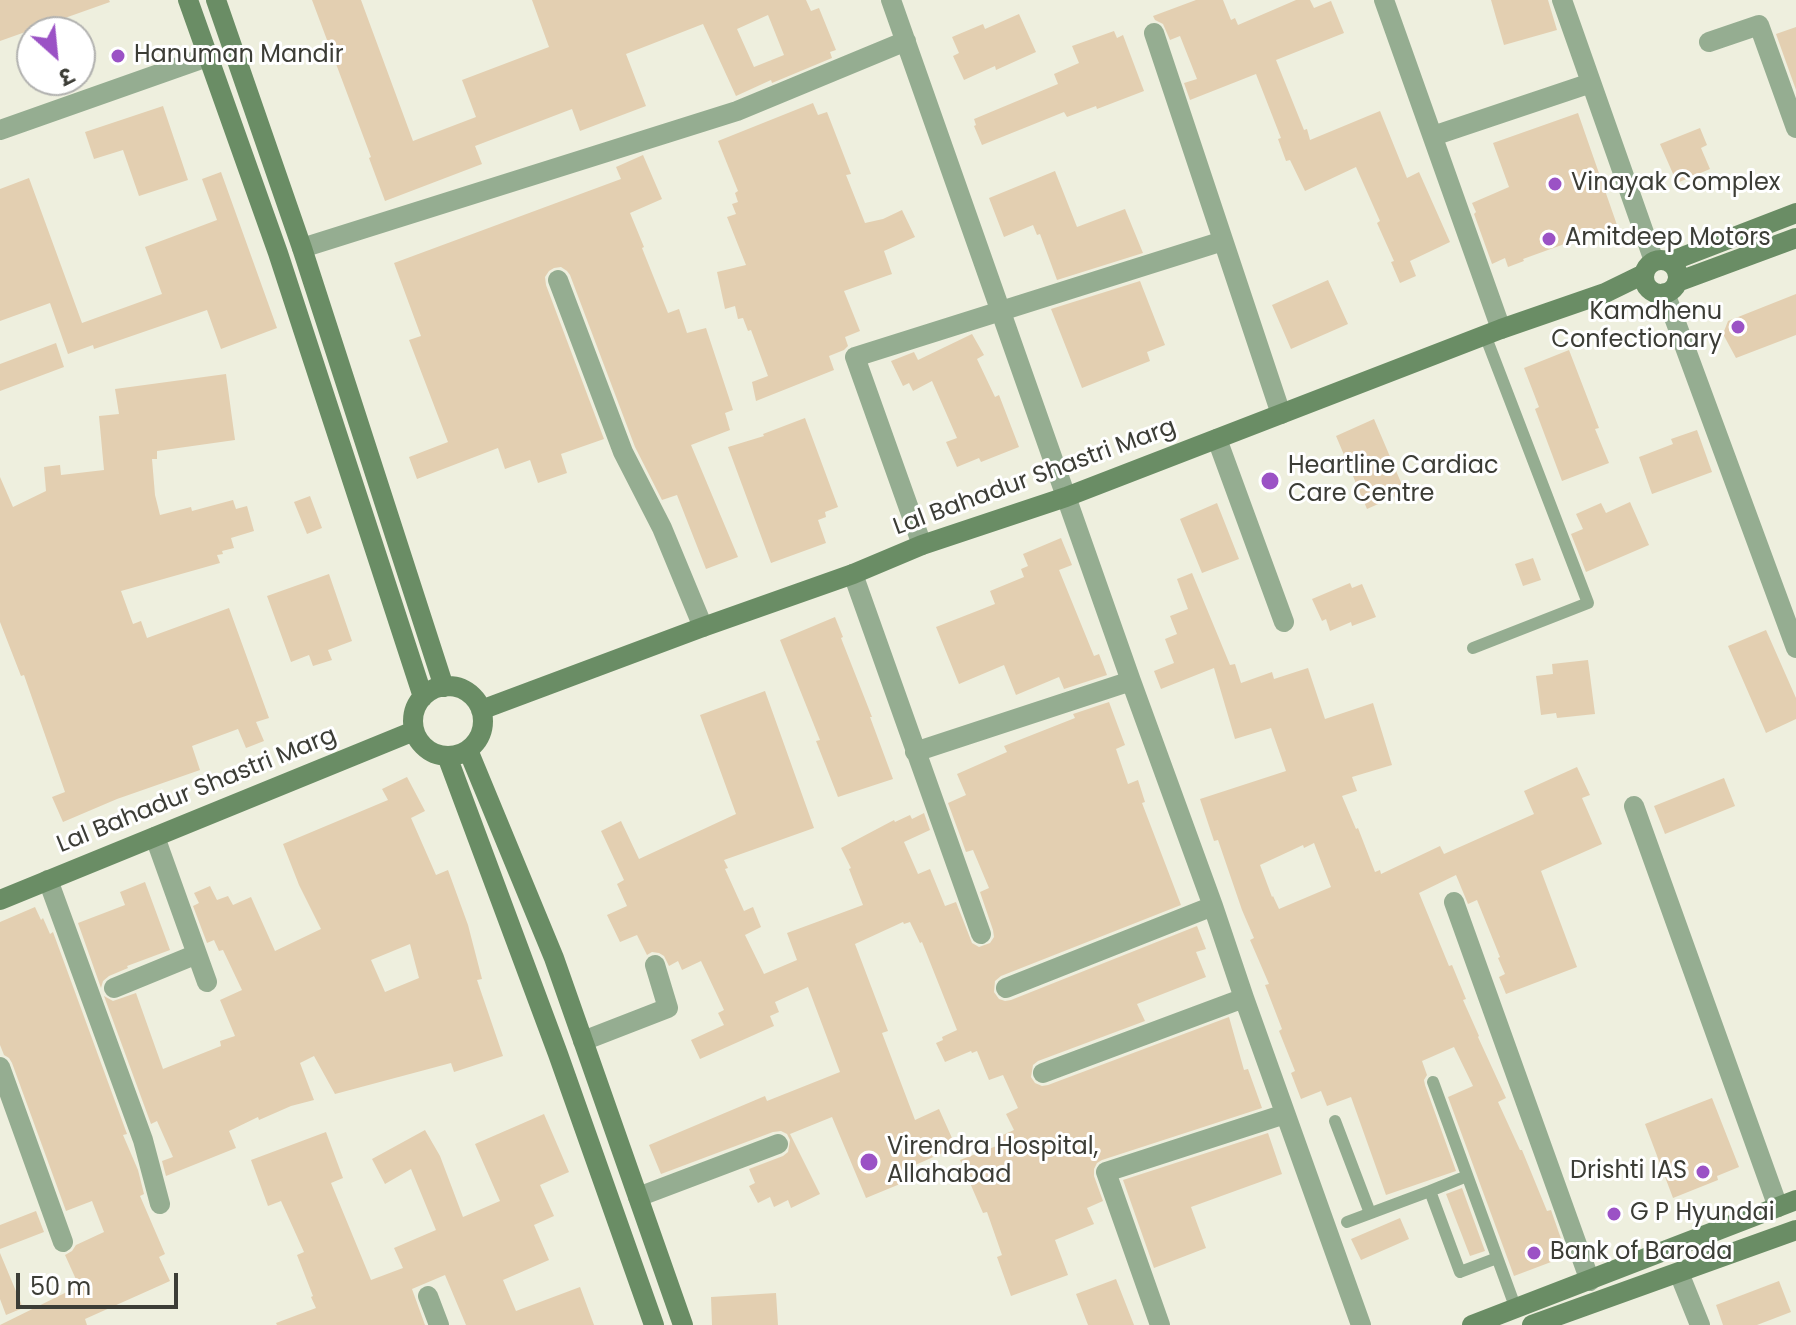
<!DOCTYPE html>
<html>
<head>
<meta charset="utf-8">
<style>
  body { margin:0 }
  #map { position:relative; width:1796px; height:1325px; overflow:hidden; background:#eeefde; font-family:Poppins,"Noto Sans Devanagari",sans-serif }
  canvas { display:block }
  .north { position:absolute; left:16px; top:16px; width:80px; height:80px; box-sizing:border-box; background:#fff; border:2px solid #b1b1af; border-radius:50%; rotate:153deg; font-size:22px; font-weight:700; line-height:32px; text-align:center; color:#3c3d36 }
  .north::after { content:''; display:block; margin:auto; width:28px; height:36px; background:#9b52c5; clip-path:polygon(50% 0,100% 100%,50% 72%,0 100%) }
  .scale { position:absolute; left:16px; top:1273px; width:162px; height:36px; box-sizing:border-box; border:4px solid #3c3d36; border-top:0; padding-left:10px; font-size:24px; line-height:28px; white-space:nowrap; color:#3c3d36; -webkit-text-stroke:6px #fff; paint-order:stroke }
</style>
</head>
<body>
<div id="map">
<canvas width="1796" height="1325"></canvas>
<div class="north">उ</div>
<div class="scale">50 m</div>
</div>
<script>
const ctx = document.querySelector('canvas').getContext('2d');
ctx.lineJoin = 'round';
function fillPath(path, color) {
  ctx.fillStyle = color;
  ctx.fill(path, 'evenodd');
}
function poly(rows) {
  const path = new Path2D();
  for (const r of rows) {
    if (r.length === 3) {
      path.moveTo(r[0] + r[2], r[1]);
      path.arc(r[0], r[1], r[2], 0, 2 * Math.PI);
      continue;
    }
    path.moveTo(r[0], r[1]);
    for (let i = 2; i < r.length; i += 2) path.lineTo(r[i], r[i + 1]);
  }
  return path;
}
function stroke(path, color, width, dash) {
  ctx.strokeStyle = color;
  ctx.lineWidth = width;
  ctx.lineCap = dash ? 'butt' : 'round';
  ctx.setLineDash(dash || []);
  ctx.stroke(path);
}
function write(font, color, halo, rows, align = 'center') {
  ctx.font = font + ' Poppins,sans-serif';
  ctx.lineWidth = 6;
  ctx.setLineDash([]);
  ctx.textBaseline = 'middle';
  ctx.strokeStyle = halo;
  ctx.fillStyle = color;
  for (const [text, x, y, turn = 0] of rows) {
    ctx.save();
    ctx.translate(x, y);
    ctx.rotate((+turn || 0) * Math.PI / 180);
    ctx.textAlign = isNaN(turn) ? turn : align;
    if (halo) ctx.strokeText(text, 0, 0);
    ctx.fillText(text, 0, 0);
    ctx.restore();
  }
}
fillPath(poly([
  [0,0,109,0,110,2,0,41],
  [312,0,361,0,413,141,476,117,462,80,549,47,532,0,806,0,811,11,819,8,836,50,830,52,832,58,772,83,771,80,736,96,703,24,626,54,646,106,580,131,572,109,475,146,482,164,385,201,369,158,371,157],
  [768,15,784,55,754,67,737,29],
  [1196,0,1223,0,1231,20,1235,18,1238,25,1296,0,1310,0,1314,8,1331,1,1344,33,1276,60,1304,130,1307,129,1310,140,1380,111,1407,178,1419,172,1450,242,1410,261,1416,276,1400,283,1391,262,1394,261,1377,223,1380,221,1356,167,1305,191,1290,160,1286,161,1278,139,1281,138,1256,74,1190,100,1184,83,1197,79,1180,36,1170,40,1163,24,1155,20,1153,16],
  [1491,0,1548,0,1557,30,1504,45],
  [1019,14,1036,52,996,70,995,66,964,80,953,56,959,53,952,37,983,24,985,29],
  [1796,27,1796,90,1776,34],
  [1114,31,1117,38,1123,35,1144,91,1097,109,1096,106,1067,117,1064,112,982,145,974,126,976,125,974,119,1058,84,1054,74,1079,63,1072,46],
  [813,103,818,115,827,112,851,174,846,175,865,223,883,219,902,210,915,237,884,251,892,274,844,291,860,331,845,337,848,346,844,350,829,356,834,370,756,401,752,382,768,376,751,330,748,331,743,318,738,319,735,306,725,309,717,272,746,265,727,217,736,214,732,204,738,202,735,193,738,191,718,141],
  [163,106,188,180,139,196,123,150,94,159,85,132],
  [1578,113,1617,225,1523,259,1524,261,1508,267,1505,258,1492,264,1474,214,1476,212,1472,203,1509,187,1493,143],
  [1700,128,1707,145,1701,148,1710,169,1677,183,1660,144],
  [643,155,662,199,630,213,644,247,642,248,668,313,679,309,687,333,706,328,733,410,725,413,730,430,691,445,738,557,706,569,677,495,662,500,635,447,570,275,567,271,561,267,554,268,549,271,545,277,546,285,604,439,561,454,567,473,538,483,530,460,505,469,498,448,417,479,409,457,448,442,409,340,421,336,394,263,621,179,616,167],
  [1055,171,1077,227,1125,209,1143,253,1057,280,1040,234,1037,235,1033,225,1004,237,989,198],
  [221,172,277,328,221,349,207,310,94,349,93,345,68,354,50,303,0,321,0,189,29,178,82,323,162,294,145,247,217,220,202,179],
  [1328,280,1348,324,1291,349,1272,305],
  [1140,281,1165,345,1147,352,1150,361,1082,388,1051,309],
  [1796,294,1796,335,1736,358,1723,334,1728,321],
  [972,334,984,355,977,359,995,397,999,395,1019,447,981,462,979,458,957,467,946,442,957,438,932,381,913,391,909,383,903,386,891,361,914,352,918,360],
  [56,343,64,367,0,391,0,364],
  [1569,350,1599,428,1595,429,1609,463,1562,481,1535,409,1539,407,1524,368],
  [226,374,235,440,157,451,157,459,152,459,155,495,160,515,191,507,192,511,233,500,236,509,247,506,254,531,231,538,234,548,222,551,223,554,217,555,220,563,121,591,133,624,141,621,147,638,229,608,269,718,256,722,264,741,246,748,238,729,192,746,200,770,117,799,63,822,52,797,65,792,24,675,21,676,0,622,0,477,13,507,46,491,44,467,60,465,61,475,104,470,99,416,119,414,115,389],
  [805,418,838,507,825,512,826,517,818,520,826,543,771,563,728,447,764,436,763,434],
  [1374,419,1405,492,1367,509,1336,436],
  [1697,430,1712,472,1652,494,1639,457,1673,444,1671,439],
  [310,496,322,528,307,534,294,502],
  [1630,502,1649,545,1586,572,1571,534,1583,529,1576,514,1601,503,1606,513],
  [1217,503,1239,559,1202,573,1180,519],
  [1061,538,1072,565,1059,570,1094,656,1099,654,1107,675,1064,689,1059,677,1016,695,1004,665,959,684,936,627,995,604,990,591,1024,577,1021,569,1028,566,1023,554],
  [1533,558,1541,580,1523,586,1515,564],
  [1192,573,1230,665,1235,664,1241,683,1272,672,1274,679,1308,668,1325,719,1373,703,1392,765,1352,777,1357,791,1342,796,1356,829,1358,828,1375,872,1380,870,1381,874,1440,846,1444,854,1534,814,1524,791,1577,767,1590,795,1582,798,1602,844,1541,871,1577,967,1506,994,1499,977,1505,974,1498,958,1500,957,1477,900,1468,904,1456,875,1419,893,1449,966,1452,965,1466,999,1463,1000,1479,1036,1478,1037,1506,1098,1498,1102,1520,1150,1522,1150,1547,1211,1551,1210,1567,1256,1514,1276,1448,1097,1473,1086,1454,1047,1422,1061,1427,1075,1424,1080,1425,1085,1456,1171,1386,1195,1351,1097,1327,1106,1321,1091,1301,1099,1291,1073,1295,1071,1279,1031,1282,1029,1265,985,1269,984,1250,940,1254,938,1242,910,1218,840,1214,841,1200,799,1286,771,1271,728,1235,739,1214,668,1161,689,1154,671,1174,663,1165,639,1177,634,1170,616,1188,609,1177,579],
  [1314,843,1331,887,1279,909,1273,896,1272,897,1260,865,1303,845,1304,848],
  [329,574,352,641,328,650,332,660,313,666,309,655,291,662,267,596],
  [1350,583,1352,588,1362,584,1376,617,1352,626,1351,622,1330,631,1326,619,1322,621,1312,599],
  [835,617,843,637,841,638,872,717,870,717,893,779,838,797,816,741,820,740,780,640],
  [1766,630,1796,698,1796,719,1766,733,1728,646],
  [1588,660,1595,714,1557,718,1556,713,1541,715,1536,676,1553,674,1552,664],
  [765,691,814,828,724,860,728,868,725,869,744,911,753,907,761,927,745,935,764,974,797,960,787,933,863,905,849,869,851,868,841,848,894,820,895,822,910,815,912,819,924,813,930,830,904,842,918,874,930,869,945,906,956,902,972,943,979,947,990,943,994,937,993,930,980,892,989,888,973,850,966,852,948,803,966,795,957,774,1007,752,1004,746,1075,718,1073,714,1109,702,1125,745,1116,749,1128,784,1138,780,1145,802,1142,803,1181,905,1001,976,995,981,994,992,999,999,1005,1001,1011,1000,1197,926,1206,949,1196,952,1206,977,1137,1004,1145,1021,1038,1061,1033,1065,1031,1077,1035,1083,1042,1086,1048,1085,1229,1017,1244,1070,1248,1069,1262,1108,1102,1160,1097,1163,1094,1169,1094,1176,1103,1201,1087,1208,1094,1224,1055,1240,1068,1275,1011,1296,997,1257,1002,1255,987,1212,983,1213,960,1160,999,1145,996,1138,1014,1130,1006,1114,1018,1108,1003,1075,989,1080,977,1051,972,1053,971,1051,945,1062,936,1043,943,1040,942,1037,957,1030,922,942,920,943,910,922,904,924,903,922,855,944,888,1031,882,1033,915,1120,939,1109,956,1147,913,1166,917,1177,866,1198,832,1117,790,1134,820,1194,791,1208,788,1200,774,1207,770,1197,758,1203,749,1186,755,1183,749,1169,783,1156,788,1152,790,1140,787,1134,781,1131,773,1132,661,1174,649,1145,765,1096,767,1101,840,1072,808,987,775,1002,779,1012,770,1016,774,1026,700,1059,691,1040,724,1025,718,1013,724,1010,701,961,682,970,678,961,669,966,664,956,659,953,652,952,647,955,637,935,620,942,607,915,627,906,617,884,624,880,601,831,621,821,639,859,736,814,700,715],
  [407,777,425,811,411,818,436,875,448,870,468,925,482,979,477,980,503,1056,454,1072,451,1063,335,1094,314,1056,300,1063,314,1100,291,1106,259,1120,258,1117,229,1131,236,1148,166,1176,162,1161,173,1157,157,1121,151,1124,104,996,113,1001,136,993,163,1069,221,1046,220,1041,235,1036,220,1000,242,990,223,950,219,951,214,940,207,943,193,906,199,903,194,893,210,886,217,900,228,896,233,905,251,897,275,951,321,929,299,885,283,844,388,800,382,789],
  [410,944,419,978,385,992,371,960],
  [1724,778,1735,806,1665,834,1654,806],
  [145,882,170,950,127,966,128,968,109,976,103,981,101,988,78,923,125,905,120,892],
  [35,907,41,920,43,918,50,934,53,932,127,1134,123,1135,138,1170,144,1194,140,1196,165,1254,159,1257,170,1281,85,1319,87,1325,0,1325,79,1286,65,1255,72,1251,76,1245,104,1232,92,1201,66,1211,12,1063,9,1058,4,1055,0,1045,0,922],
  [1712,1098,1739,1167,1717,1176,1718,1180,1673,1198,1645,1124],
  [544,1114,569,1172,540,1185,554,1216,534,1225,549,1260,503,1280,516,1311,580,1287,594,1325,466,1325,445,1275,412,1289,425,1325,277,1325,276,1323,316,1308,311,1297,313,1296,297,1255,304,1252,281,1201,268,1206,251,1160,326,1132,343,1178,331,1183,371,1280,403,1268,394,1248,436,1230,411,1169,385,1184,372,1159,425,1130,440,1156,463,1217,500,1201,475,1144],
  [1268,1133,1282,1174,1191,1207,1206,1248,1154,1268,1123,1180],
  [1462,1188,1485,1251,1470,1256,1446,1194],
  [36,1211,44,1232,0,1249,0,1225],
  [1400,1218,1409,1239,1361,1260,1351,1239],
  [0,1253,23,1308,6,1315,0,1299],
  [1116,1279,1134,1325,1088,1325,1076,1294],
  [1779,1281,1791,1312,1757,1325,1723,1325,1716,1305],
  [776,1293,778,1325,712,1325,711,1297]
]), '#e3cfb1');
stroke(poly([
  [1473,648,1588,603,1485,335],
  [1433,1082,1516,1309],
  [1335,1121,1370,1213],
  [1430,1191,1467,1176],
  [1347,1222,1430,1191,1460,1272,1497,1258]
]), '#95ad91', 12);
stroke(poly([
  [891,0,1131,681,1213,906,1244,998,1361,1325],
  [1384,0,1501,329],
  [1562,0,1654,261],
  [1154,33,1281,414],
  [1709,42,1759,25,1796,128],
  [0,130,207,57],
  [1433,136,1591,83],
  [302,248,737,111,906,41],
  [558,280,623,452,662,528,703,627],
  [1665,293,1796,648],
  [1217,439,1284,622],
  [922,545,855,357,1223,241],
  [853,574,981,934],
  [915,752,1131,681],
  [1634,806,1778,1207],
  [155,837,207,982],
  [48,880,143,1140,160,1204],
  [1454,902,1590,1281],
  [114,988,197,954],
  [1006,988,1213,906],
  [583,1041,668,1008,655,965],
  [0,1067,63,1242],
  [1043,1073,1244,998],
  [638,1197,778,1144],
  [1679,1273,1700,1325],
  [428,1296,439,1325],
  [1160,1325,1106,1172,1285,1114]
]), '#95ad91', 20);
stroke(poly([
  [188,0,278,253,423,697],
  [216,0,302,248,444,687],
  [1661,277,17],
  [1669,262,1796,213],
  [1677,282,1796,238],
  [448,721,35],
  [481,710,703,627,853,574,922,545,1066,497,1501,329,1605,293,1644,274],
  [468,750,554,958,683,1325],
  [447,756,558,1054,654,1325],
  [0,900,414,731],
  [1472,1325,1796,1200],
  [1532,1325,1796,1230]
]), '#6a8d65', 20);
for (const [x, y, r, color] of [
  [118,56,8,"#9b52c5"],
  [1555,184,8,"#9b52c5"],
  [1549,239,8,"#9b52c5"],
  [1738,327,8,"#9b52c5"],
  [1270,481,10,"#9b52c5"],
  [869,1162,10,"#9b52c5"],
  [1703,1172,8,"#9b52c5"],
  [1614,1214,8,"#9b52c5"],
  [1534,1253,8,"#9b52c5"]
]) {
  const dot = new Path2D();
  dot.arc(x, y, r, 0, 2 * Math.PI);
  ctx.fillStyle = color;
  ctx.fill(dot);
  stroke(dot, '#fff', 3);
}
write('24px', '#3c3d36', '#fff', [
  ["Hanuman Mandir",134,56],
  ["Vinayak Complex",1571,184],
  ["Amitdeep Motors",1565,239],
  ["Kamdhenu",1722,313,"right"],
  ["Confectionary",1722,341,"right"],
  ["Heartline Cardiac",1288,467],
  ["Care Centre",1288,495],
  ["Virendra Hospital,",887,1148],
  ["Allahabad",887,1176],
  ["Drishti IAS",1687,1172,"right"],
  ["G P Hyundai",1630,1214],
  ["Bank of Baroda",1550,1253]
], 'left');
write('24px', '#3c3d36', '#fff', [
  ["Lal Bahadur Shastri Marg",1035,478,-20],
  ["Lal Bahadur Shastri Marg",197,791,-22]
]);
</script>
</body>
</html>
